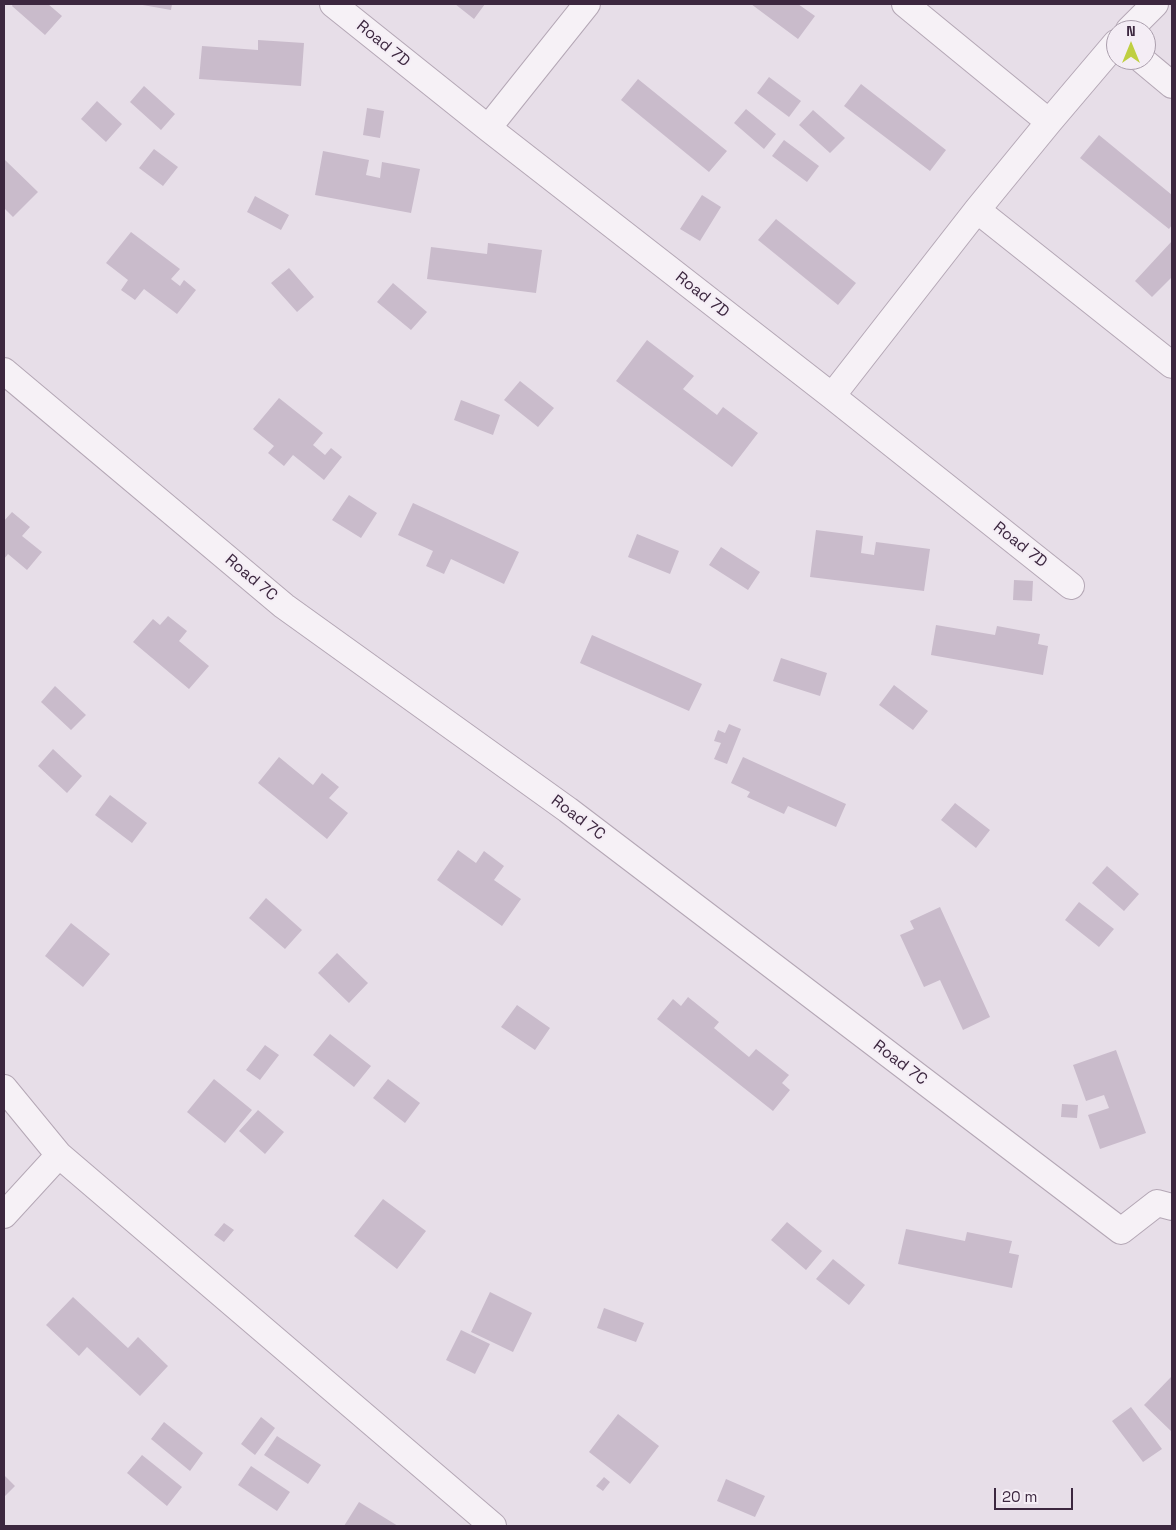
<!DOCTYPE html>
<html>
<head>
<meta charset="utf-8">
<style>
  body { margin:0 }
  #map { position:relative; width:1176px; height:1530px; overflow:hidden; background:#e7dee8; font-family:"Space Grotesk",sans-serif }
  canvas { display:block }
  .frame { position:absolute; inset:0; border:5px solid #3c273f; pointer-events:none }
  .north { position:absolute; left:1106px; top:20px; width:50px; height:50px; box-sizing:border-box; background:#f4edf5; border:1px solid #aa9eac; border-radius:50%; rotate:0deg; font-size:14px; font-weight:700; line-height:20px; text-align:center; color:#3c273f }
  .north::after { content:''; display:block; margin:auto; width:18px; height:22px; background:#bfcf41; clip-path:polygon(50% 0,100% 100%,50% 72%,0 100%) }
  .scale { position:absolute; left:994px; top:1488px; width:79px; height:22px; box-sizing:border-box; border:2px solid #3c273f; border-top:0; padding-left:6px; font-size:15px; line-height:18px; white-space:nowrap; color:#3c273f; -webkit-text-stroke:4px #f4edf5; paint-order:stroke }
</style>
</head>
<body>
<div id="map">
<canvas width="1176" height="1530"></canvas>
<div class="frame"></div>
<div class="north">N</div>
<div class="scale">20 m</div>
</div>
<script>
const ctx = document.querySelector('canvas').getContext('2d');
ctx.lineJoin = 'round';
function fillPath(path, color) {
  ctx.fillStyle = color;
  ctx.fill(path, 'evenodd');
}
function poly(rows) {
  const path = new Path2D();
  for (const r of rows) {
    path.moveTo(r[0], r[1]);
    for (let i = 2; i < r.length; i += 2) path.lineTo(r[i], r[i + 1]);
  }
  return path;
}
function stroke(path, color, width, dash) {
  ctx.strokeStyle = color;
  ctx.lineWidth = width;
  ctx.lineCap = dash ? 'butt' : 'round';
  ctx.setLineDash(dash || []);
  ctx.stroke(path);
}
function write(font, color, halo, rows, align = 'center') {
  ctx.font = font + ' "Space Grotesk",sans-serif';
  ctx.lineWidth = 4;
  ctx.setLineDash([]);
  ctx.textBaseline = 'middle';
  ctx.strokeStyle = halo;
  ctx.fillStyle = color;
  for (const [text, x, y, turn = 0] of rows) {
    ctx.save();
    ctx.translate(x, y);
    ctx.rotate((+turn || 0) * Math.PI / 180);
    ctx.textAlign = isNaN(turn) ? turn : align;
    if (halo) ctx.strokeText(text, 0, 0);
    ctx.fillText(text, 0, 0);
    ctx.restore();
  }
}
fillPath(poly([
  [13,4,48,4,62,16,45,35,12,6],
  [137,4,172,4,171,10],
  [455,4,485,4,474,19],
  [751,4,798,4,815,16,798,39],
  [258,40,304,43,301,86,199,79,202,46,258,50],
  [769,77,801,101,789,117,757,93],
  [638,79,727,151,709,172,621,100],
  [861,84,946,150,930,171,844,106],
  [144,86,175,114,161,130,130,102],
  [97,101,122,124,106,142,81,119],
  [367,108,384,111,380,138,363,135],
  [746,109,776,134,764,149,734,123],
  [813,110,845,138,830,153,799,125],
  [1099,135,1172,195,1172,225,1169,229,1080,158],
  [784,140,819,166,807,182,772,156],
  [154,149,178,167,163,186,139,168],
  [323,151,369,160,366,175,380,178,382,162,420,169,411,213,315,195],
  [4,159,38,192,13,217,4,208],
  [702,195,721,207,700,241,680,229],
  [255,196,289,215,281,230,247,212],
  [776,219,856,283,838,305,758,240],
  [131,232,180,269,171,279,180,286,184,280,196,290,177,314,144,289,135,300,121,290,128,280,106,263],
  [1172,241,1172,277,1152,297,1135,281],
  [488,243,542,250,536,293,427,279,431,247,487,254],
  [289,268,314,297,297,312,271,283],
  [393,283,427,312,411,330,377,302],
  [647,340,694,376,683,389,717,415,723,407,758,433,732,467,616,381],
  [520,381,554,408,538,427,504,400],
  [279,398,323,433,313,445,325,455,331,448,342,457,324,480,293,455,284,466,268,453,274,446,253,429],
  [461,400,500,415,493,435,454,420],
  [349,495,377,513,361,538,332,520],
  [413,503,519,552,504,584,451,559,444,574,426,566,433,551,398,535],
  [12,512,30,527,22,536,42,552,27,570,8,554,4,559,4,521],
  [816,530,863,536,861,553,874,555,876,542,930,549,924,591,810,577],
  [637,534,679,551,670,574,628,557],
  [721,547,760,572,748,590,709,565],
  [1014,580,1033,581,1032,601,1013,600],
  [168,616,187,631,179,641,209,666,189,689,133,642,153,619,160,625],
  [936,625,995,635,997,626,1040,634,1038,644,1048,646,1043,675,931,655],
  [592,635,702,684,689,711,580,663],
  [781,658,827,673,820,696,773,681],
  [894,685,928,711,913,730,879,705],
  [55,686,86,715,71,730,41,702],
  [729,724,741,729,727,764,714,759,721,743,714,741,718,730,725,733],
  [53,749,82,776,67,793,38,766],
  [279,757,313,785,322,773,339,787,329,798,348,813,327,839,258,783],
  [743,757,846,804,836,827,788,806,784,814,747,797,750,792,731,783],
  [110,795,147,823,132,843,95,815],
  [955,803,990,830,976,848,941,820],
  [458,850,476,863,484,851,504,866,494,880,521,899,502,926,437,880],
  [1107,866,1139,894,1124,911,1092,883],
  [266,898,302,930,285,949,249,918],
  [1079,902,1114,929,1099,947,1065,920],
  [940,907,990,1017,963,1030,940,980,924,987,900,935,914,929,910,921],
  [71,923,110,954,83,987,45,956],
  [337,953,368,983,349,1003,318,973],
  [688,997,719,1022,714,1028,749,1057,756,1049,789,1075,782,1083,790,1090,773,1111,657,1019,673,999,681,1006],
  [517,1005,550,1028,535,1050,501,1027],
  [330,1034,371,1066,354,1087,313,1055],
  [265,1045,279,1055,260,1080,246,1070],
  [1116,1050,1146,1133,1100,1149,1088,1115,1109,1108,1104,1095,1086,1101,1073,1065],
  [214,1079,252,1110,225,1143,187,1112],
  [388,1079,420,1103,405,1123,373,1098],
  [1062,1104,1078,1105,1077,1118,1061,1117],
  [258,1110,284,1132,265,1154,239,1131],
  [383,1199,426,1231,397,1269,354,1236],
  [787,1222,822,1251,806,1270,771,1240],
  [224,1223,234,1230,224,1242,214,1235],
  [906,1229,965,1241,967,1232,1012,1241,1009,1253,1019,1255,1012,1288,898,1264],
  [833,1259,865,1285,849,1305,816,1279],
  [490,1292,532,1313,513,1352,471,1332],
  [73,1297,128,1348,138,1337,168,1366,140,1396,87,1347,79,1356,46,1325],
  [604,1308,644,1323,636,1342,597,1328],
  [461,1330,490,1344,475,1374,446,1360],
  [1172,1376,1172,1432,1144,1405],
  [1131,1407,1162,1449,1143,1462,1112,1421],
  [618,1414,659,1446,630,1484,589,1452],
  [261,1417,275,1428,255,1455,241,1444],
  [164,1422,203,1453,190,1471,151,1439],
  [277,1436,321,1465,308,1484,264,1455],
  [142,1455,182,1487,167,1506,127,1473],
  [251,1466,290,1492,277,1511,238,1485],
  [4,1475,15,1486,4,1497],
  [604,1477,610,1482,603,1491,596,1486],
  [726,1479,765,1496,755,1517,717,1501],
  [359,1502,398,1526,344,1526]
]), '#c9bbcb');
const street = poly([
  [333,4,488,128,832,396,1071,586],
  [905,4,1049,122],
  [1129,30,1155,4],
  [1142,60,1172,85],
  [488,128,587,4],
  [977,210,1172,365],
  [4,371,284,606,568,810,1121,1231,1157,1203,1172,1207],
  [832,396,977,210,1049,122,1116,43],
  [4,1088,59,1155,493,1526],
  [4,1215,59,1155]
]);
stroke(street, '#b4a7b5', 28);
stroke(street, '#f6f1f6', 26);
write('16px', '#3c273f', '#f4edf5', [
  ["Road 7D",383,44,39],
  ["Road 7D",702,295,38],
  ["Road 7D",1020,545,38],
  ["Road 7C",251,578,40],
  ["Road 7C",578,818,37],
  ["Road 7C",900,1063,37]
]);
</script>
</body>
</html>
